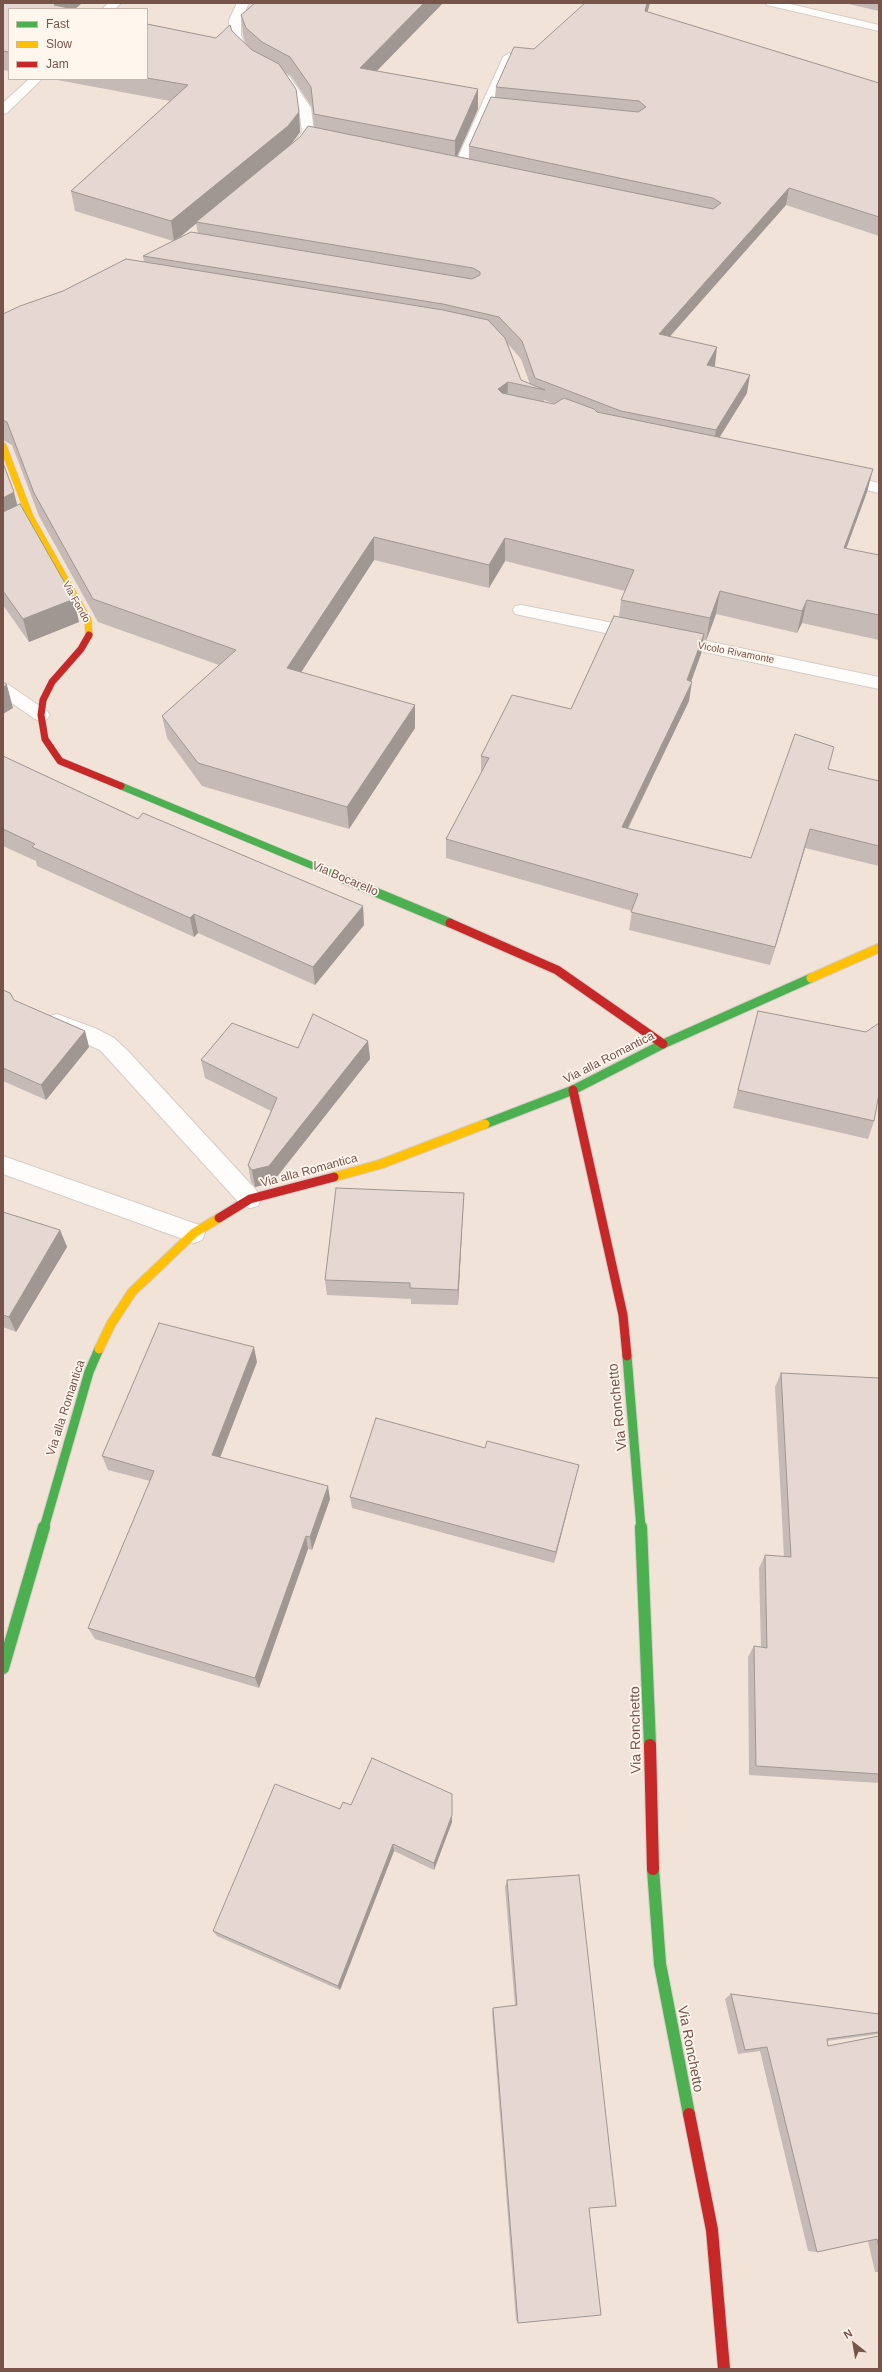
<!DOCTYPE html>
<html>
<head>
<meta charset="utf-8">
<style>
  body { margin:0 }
  #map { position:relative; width:882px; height:2372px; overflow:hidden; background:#f8f1eb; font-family:Helvetica,sans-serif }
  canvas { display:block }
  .frame { position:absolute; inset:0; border:4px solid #785349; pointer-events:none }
  .legend { position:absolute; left:8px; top:8px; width:140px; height:72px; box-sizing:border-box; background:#fff6ed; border:1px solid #c9b5ab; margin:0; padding:5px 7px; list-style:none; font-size:12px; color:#785349 }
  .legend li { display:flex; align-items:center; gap:8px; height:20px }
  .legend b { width:20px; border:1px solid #c9b5ab }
  .north { position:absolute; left:834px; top:2324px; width:40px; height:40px; -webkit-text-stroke:3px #fff6ed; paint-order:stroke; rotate:329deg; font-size:11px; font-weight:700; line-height:16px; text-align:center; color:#785349 }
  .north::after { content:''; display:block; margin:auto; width:14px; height:18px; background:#785349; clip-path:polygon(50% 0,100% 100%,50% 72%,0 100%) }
</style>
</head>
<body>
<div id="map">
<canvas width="882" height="2372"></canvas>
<div class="frame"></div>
<ul class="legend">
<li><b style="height:5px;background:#4caf50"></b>Fast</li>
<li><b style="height:5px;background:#ffc107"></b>Slow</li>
<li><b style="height:5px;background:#c62828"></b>Jam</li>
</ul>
<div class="north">N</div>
</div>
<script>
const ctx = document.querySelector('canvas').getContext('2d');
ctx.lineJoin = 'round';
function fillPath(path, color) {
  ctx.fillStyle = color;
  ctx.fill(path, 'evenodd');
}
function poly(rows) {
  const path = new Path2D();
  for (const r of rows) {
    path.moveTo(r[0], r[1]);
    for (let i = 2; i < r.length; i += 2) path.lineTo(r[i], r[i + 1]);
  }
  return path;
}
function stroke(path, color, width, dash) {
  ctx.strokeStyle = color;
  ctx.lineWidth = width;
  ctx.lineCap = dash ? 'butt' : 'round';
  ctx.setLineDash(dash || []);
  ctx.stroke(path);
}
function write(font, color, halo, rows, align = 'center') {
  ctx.font = font + ' Helvetica,sans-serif';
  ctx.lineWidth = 3.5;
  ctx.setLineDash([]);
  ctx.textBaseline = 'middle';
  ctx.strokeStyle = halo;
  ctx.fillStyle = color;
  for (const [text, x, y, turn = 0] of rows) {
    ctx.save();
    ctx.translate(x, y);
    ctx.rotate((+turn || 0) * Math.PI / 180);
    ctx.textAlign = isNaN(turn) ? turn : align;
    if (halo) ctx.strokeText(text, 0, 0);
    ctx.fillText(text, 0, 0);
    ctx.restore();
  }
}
fillPath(poly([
  [3,3,879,3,879,2369,3,2369],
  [9,9,147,9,147,79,9,79]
]), '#f1e3d8');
const lane = poly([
  [765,3,786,3,879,25,879,31,767,5,765,3],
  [509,53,515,57,465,168,459,172,454,171,453,168,503,57,509,53],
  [839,474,879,483,879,493,833,482,831,479,833,476,839,474],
  [521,605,639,628,645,630,648,634,645,638,639,640,515,614,513,610,515,606,521,605],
  [673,634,879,677,879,689,667,644,664,640,667,636,673,634],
  [57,1014,97,1029,114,1038,128,1051,258,1192,261,1199,258,1206,250,1208,242,1206,100,1050,50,1028,47,1022,50,1016,57,1014],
  [3,1156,202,1226,205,1233,202,1240,194,1243,3,1174,3,1156]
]);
const street = poly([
  [108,3,121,3,115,9,102,9,108,3],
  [237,3,249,3,241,20,241,35,246,48,263,63,290,77,311,108,314,132,299,154,295,155,289,151,302,132,299,108,282,83,255,69,235,50,229,35,229,20,237,3],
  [29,79,42,79,7,113,3,114,3,103,29,79],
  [3,683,9,685,47,711,50,715,47,719,41,721,35,719,3,697,3,683]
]);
const fastFar2 = poly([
  [121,786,347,880]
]);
const fastFar1 = poly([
  [344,879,450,923],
  [485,1124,573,1090,663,1044,811,978],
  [627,1356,641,1528],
  [44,1528,89,1372,99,1349]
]);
const fast = poly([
  [641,1527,650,1745],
  [3,1668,44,1527],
  [653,1869,660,1964,689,2114]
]);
const slowFar1 = poly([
  [3,446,30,517,88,620,89,635]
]);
const slow = poly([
  [811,978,879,948],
  [334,1177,381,1164,485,1124],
  [99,1349,111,1324,132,1292,194,1233,219,1218]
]);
const jamFar2 = poly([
  [89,635,81,649,52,682,43,700,41,715,45,739,60,761,121,786]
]);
const jamFar1 = poly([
  [450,923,557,970,663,1044],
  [573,1090,623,1315,627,1356],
  [219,1218,250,1199,334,1177]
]);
const jam = poly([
  [650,1745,653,1869],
  [689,2114,712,2230,724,2369]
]);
stroke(lane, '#d6cdc8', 2);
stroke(street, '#d6cdc8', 2);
stroke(fastFar2, '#d7ccc8', 8);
stroke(fastFar1, '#d7ccc8', 11);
stroke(fast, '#d7ccc8', 14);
stroke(slowFar1, '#d7ccc8', 8);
stroke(slow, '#d7ccc8', 11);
stroke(jamFar2, '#d7ccc8', 8);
stroke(jamFar1, '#d7ccc8', 11);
stroke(jam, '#d7ccc8', 14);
fillPath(lane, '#fefdfc');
fillPath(street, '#fefdfc');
stroke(fastFar2, '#4caf50', 7);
stroke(fastFar1, '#4caf50', 9);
stroke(fast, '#4caf50', 12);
stroke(slowFar1, '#ffc107', 7);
stroke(slow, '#ffc107', 9);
stroke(jamFar2, '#c62828', 7);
stroke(jamFar1, '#c62828', 9);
stroke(jam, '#c62828', 12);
fillPath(poly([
  [3,3,82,3,75,9,9,9,9,71,3,70],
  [443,3,377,71,478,89,478,109,457,156,469,159,469,146,495,97,496,87,534,49,647,12,879,83,879,236,786,205,670,336,715,365,714,367,747,393,719,438,873,469,867,492,846,549,879,555,879,640,802,623,797,633,716,614,706,641,704,640,701,654,691,682,689,701,628,829,751,858,828,769,879,782,879,866,805,848,770,965,629,930,632,911,446,858,446,839,481,774,481,756,571,709,619,617,621,600,625,591,505,561,489,588,374,560,301,672,415,705,415,728,349,829,202,786,167,738,162,716,219,665,98,622,39,516,12,445,3,440,3,314,63,291,144,262,143,256,173,241,75,211,71,191,170,101,52,79,147,79,147,24,216,38,232,31,246,45,243,35,241,15],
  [286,73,291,76,312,107,314,127,291,144,300,132,299,112],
  [196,223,198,234,176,240],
  [508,344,521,359,530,384,521,380],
  [544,400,555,404,554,404,544,402],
  [844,3,879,3,879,11],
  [3,463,17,506,79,622,29,642,3,605],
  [3,756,138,819,363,906,364,925,315,985,198,933,194,937,37,866,36,861,3,846],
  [3,990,14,1000,85,1031,89,1047,46,1100,3,1081],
  [758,1011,866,1032,874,1121,868,1139,733,1108],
  [368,1041,370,1059,272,1183,255,1187,251,1182,248,1165,271,1111,205,1078,201,1060,298,1048],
  [464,1193,458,1305,411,1304,411,1299,327,1295,325,1280],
  [3,1212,60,1230,67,1247,16,1332,3,1327],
  [257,1362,220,1457,330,1499,312,1550,308,1549,259,1688,95,1639,88,1628,150,1481,108,1470,102,1456],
  [781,1373,879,1378,879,1783,749,1775,748,1657,754,1646,761,1647,759,1568,765,1555,784,1557,775,1387],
  [576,1477,554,1563,352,1508,350,1497],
  [351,1805,452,1822,434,1870,394,1851,340,1990,217,1936,213,1931,340,1809],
  [507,1880,589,2208,518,2323,516,2320,492,2013,493,2008,515,2006,505,1887],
  [731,1994,879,2014,879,2034,827,2041,828,2046,879,2036,879,2272,875,2272,868,2241,817,2252,808,2251,760,2051,738,2054,725,1999]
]), '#c5bab5');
fillPath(poly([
  [57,3,82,3,75,9,54,5],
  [424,3,443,3,360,88,360,68],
  [647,3,650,3,643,28,645,11],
  [478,89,478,109,455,161,455,141],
  [299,112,300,132,290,146,174,242,171,221],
  [789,188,786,205,657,351,659,334],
  [717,347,715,365,705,383,707,365],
  [750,375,747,393,713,448,716,430],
  [508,382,507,406,498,389],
  [873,469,867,492,838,571,844,548],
  [14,492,20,516,3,524,3,498],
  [374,537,374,560,289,691,287,668],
  [505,538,505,561,489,588,489,565],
  [720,591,716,614,706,641,710,618],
  [74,599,79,622,29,642,23,619],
  [807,600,802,623,797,633,802,611],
  [704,634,701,654,685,698,692,682,689,701,619,846,622,827,687,680],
  [7,685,13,708,3,714,3,687],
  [415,705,415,728,349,829,347,807],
  [810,829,805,848,770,965,775,947],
  [363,906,364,925,315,985,313,967],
  [194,914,198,933,194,937,190,918],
  [85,1031,89,1047,46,1100,41,1085],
  [368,1041,370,1059,272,1183,255,1187,252,1170],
  [464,1193,463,1210,458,1305,458,1290],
  [60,1230,67,1247,16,1332,9,1317],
  [254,1347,257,1362,216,1468,212,1455],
  [579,1465,576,1477,554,1563,556,1552],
  [328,1486,330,1499,312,1550,310,1537],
  [306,1536,308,1549,259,1688,255,1678],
  [452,1815,452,1822,434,1870,434,1863],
  [393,1844,394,1851,340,1990,338,1986]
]), '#a09793');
const building = poly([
  [3,3,57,3,54,5,74,9,9,9,9,52,3,51,3,3],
  [255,3,424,3,360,68,478,89,455,141,314,114,311,87,290,57,262,42,246,28,241,15,255,3],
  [585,3,647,3,645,11,879,83,879,217,789,188,659,334,717,347,707,365,750,375,716,430,621,411,535,378,522,341,499,317,443,304,143,256,191,232,472,279,480,275,480,272,473,268,196,222,300,137,308,126,713,209,721,203,713,198,469,146,491,97,638,112,646,107,639,101,496,87,514,47,534,49,585,3],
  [147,24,216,38,230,25,232,31,252,50,279,64,296,89,299,112,288,126,171,221,71,191,188,85,147,78,147,24],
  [126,259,443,310,488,320,505,338,521,380,545,390,508,382,498,389,502,393,554,404,564,398,594,409,597,412,873,469,844,548,879,555,879,615,807,600,802,611,720,591,710,618,621,600,634,570,505,538,489,565,374,537,287,668,415,705,347,807,198,763,162,716,236,650,93,599,34,493,7,422,3,420,3,314,20,306,63,291,126,259],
  [3,463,14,492,3,498,3,463],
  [20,504,74,599,23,619,3,591,3,512,20,504],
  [614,616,704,634,687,680,692,682,622,827,751,858,795,734,834,747,828,769,879,781,879,846,810,829,775,947,631,912,638,894,446,839,489,758,481,756,512,695,571,709,614,616],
  [3,682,7,685,3,687,3,682],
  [3,756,138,819,143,813,363,906,313,967,194,914,190,918,32,847,35,844,3,829,3,756],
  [3,990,10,993,14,1000,85,1031,41,1085,3,1068,3,990],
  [758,1011,866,1032,879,1023,879,1094,874,1121,738,1090,758,1011],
  [313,1014,368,1041,269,1166,252,1170,248,1165,277,1098,201,1060,232,1023,298,1048,313,1014],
  [336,1188,464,1193,458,1290,410,1288,410,1283,325,1280,336,1188],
  [3,1212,60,1230,9,1317,3,1315,3,1212],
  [159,1323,254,1347,212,1455,328,1486,310,1537,306,1536,255,1678,88,1628,154,1471,102,1456,159,1323],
  [781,1373,879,1378,879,1774,756,1766,754,1646,767,1648,765,1555,791,1557,781,1373],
  [376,1418,485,1448,487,1441,579,1465,556,1552,350,1497,376,1418],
  [372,1758,452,1794,452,1815,434,1863,393,1844,338,1986,213,1931,275,1784,340,1809,343,1802,351,1805,372,1758],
  [579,1875,616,2206,589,2208,601,2315,518,2323,493,2008,517,2005,507,1880,579,1875],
  [731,1994,879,2014,879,2032,827,2039,828,2046,879,2036,879,2248,877,2239,817,2252,767,2047,745,2050,731,1994]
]);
fillPath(building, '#e5d8d2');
stroke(building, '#a09793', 1);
write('10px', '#785349', '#fff6ed', [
  ["Via Fondo",76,602,61],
  ["Vicolo Rivamonte",736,653,11]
]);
write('12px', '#785349', '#fff6ed', [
  ["Via Bocarello",345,879,23],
  ["Via alla Romantica",609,1058,-27],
  ["Via alla Romantica",309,1171,-15],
  ["Via alla Romantica",66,1408,-72]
]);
write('14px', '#785349', '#fff6ed', [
  ["Via Ronchetto",618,1407,-96],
  ["Via Ronchetto",636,1730,-91],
  ["Via Ronchetto",690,2049,79]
]);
</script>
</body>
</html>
